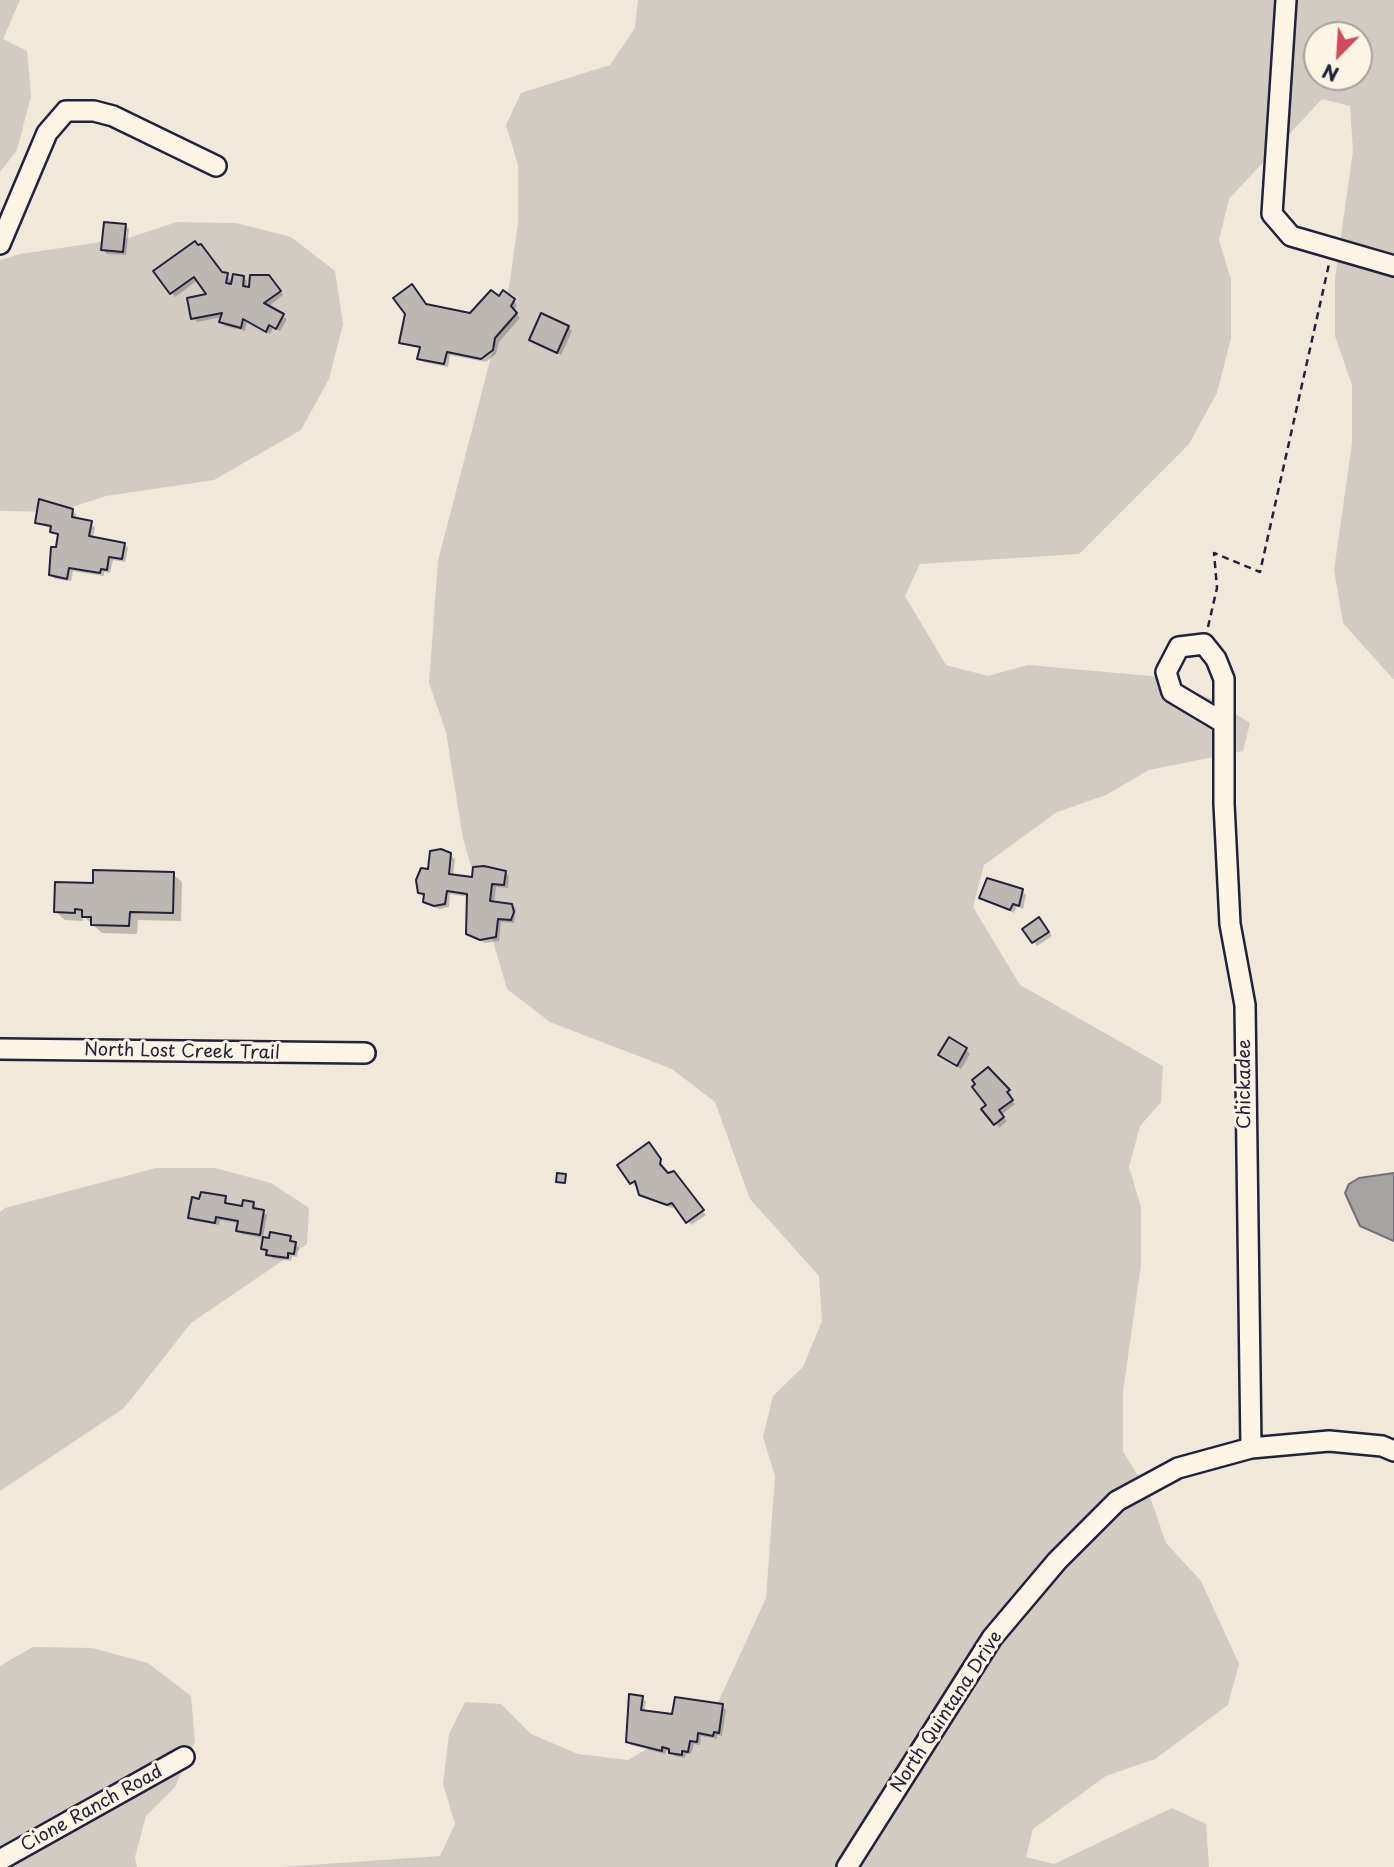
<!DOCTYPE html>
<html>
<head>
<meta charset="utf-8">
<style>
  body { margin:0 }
  #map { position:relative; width:1394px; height:1867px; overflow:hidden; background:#efe8db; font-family:"Playpen Sans",sans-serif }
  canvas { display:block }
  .north { position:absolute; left:1303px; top:21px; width:70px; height:70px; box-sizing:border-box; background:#fcf5e5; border:2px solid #a5a1a1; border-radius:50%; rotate:204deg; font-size:19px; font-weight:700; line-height:28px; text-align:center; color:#22223b }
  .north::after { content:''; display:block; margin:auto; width:24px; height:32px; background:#d1495b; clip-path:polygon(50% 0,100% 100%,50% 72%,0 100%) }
</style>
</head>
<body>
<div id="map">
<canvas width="1394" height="1867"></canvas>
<div class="north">N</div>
</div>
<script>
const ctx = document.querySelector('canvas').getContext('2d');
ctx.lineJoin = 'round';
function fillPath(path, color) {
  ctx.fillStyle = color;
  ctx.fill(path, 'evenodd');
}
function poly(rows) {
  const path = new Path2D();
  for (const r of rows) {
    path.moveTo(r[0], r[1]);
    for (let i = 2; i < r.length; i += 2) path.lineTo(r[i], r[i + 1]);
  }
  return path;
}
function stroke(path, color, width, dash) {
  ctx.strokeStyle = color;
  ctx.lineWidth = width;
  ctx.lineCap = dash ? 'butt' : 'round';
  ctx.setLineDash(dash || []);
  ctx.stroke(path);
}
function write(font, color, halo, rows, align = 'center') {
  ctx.font = font + ' "Playpen Sans",sans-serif';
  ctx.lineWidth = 6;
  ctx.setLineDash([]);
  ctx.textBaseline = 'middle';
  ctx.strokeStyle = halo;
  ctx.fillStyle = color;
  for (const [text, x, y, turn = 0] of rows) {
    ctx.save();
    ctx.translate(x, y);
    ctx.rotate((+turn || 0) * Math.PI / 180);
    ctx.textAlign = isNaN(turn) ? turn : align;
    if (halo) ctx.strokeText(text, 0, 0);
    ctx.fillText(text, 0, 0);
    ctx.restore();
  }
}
fillPath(poly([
  [0,0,20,0,3,39,27,51,31,96,17,150,0,172],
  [638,0,1394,0,1394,680,1343,623,1334,570,1352,443,1352,385,1335,336,1335,278,1353,151,1350,106,1322,99,1229,199,1219,240,1231,280,1231,338,1217,393,1189,444,1079,554,920,564,905,596,946,665,988,676,1028,665,1151,676,1212,699,1250,723,1243,751,1149,770,1106,795,1057,812,984,865,973,907,1020,985,1163,1066,1161,1102,1140,1126,1129,1167,1141,1207,1141,1265,1123,1392,1123,1451,1149,1494,1166,1543,1201,1581,1239,1664,1228,1705,1155,1759,1106,1776,1033,1829,1026,1857,1054,1864,1172,1808,1206,1824,1209,1867,281,1867,440,1856,455,1824,443,1784,449,1734,465,1702,501,1704,531,1734,578,1754,628,1760,715,1709,766,1598,775,1476,763,1437,773,1396,803,1367,822,1321,819,1276,750,1199,715,1102,672,1069,550,1022,507,989,463,839,446,732,429,683,438,561,509,287,518,224,518,165,506,125,521,93,610,65,635,28],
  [1317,35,1359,35,1359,77,1317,77],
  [177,222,236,223,291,237,335,271,343,324,329,379,301,430,214,480,106,496,57,512,0,511,0,260,20,254,128,238],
  [156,1168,215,1168,271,1183,309,1208,307,1244,191,1323,124,1408,0,1491,0,1212,5,1208],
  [33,1647,92,1648,148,1663,191,1696,195,1741,175,1787,146,1816,135,1857,137,1867,0,1867,0,1666]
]), '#d1cbc3');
const water = poly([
  [1394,1173,1394,1241,1360,1226,1345,1193,1349,1184,1359,1178,1394,1173]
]);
fillPath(water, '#a6a2a2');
stroke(water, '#716f79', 2);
fillPath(poly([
  [125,226,129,229,126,255,107,254,103,250],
  [156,271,223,274,233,282,243,277,247,281,246,288,273,281,283,295,268,307,287,319,280,331,273,328,270,334,247,322,245,331,225,326,221,322,222,317,197,322,193,318,209,295,198,280,175,297],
  [499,298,514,301,517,305,514,311,520,318,499,342,496,354,486,362,450,355,448,367,423,362,419,358,421,349,401,342,426,306,471,315],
  [568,327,572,331,561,355,531,340],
  [72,511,76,514,76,520,95,527,93,538,124,544,128,548,125,562,113,560,110,573,104,572,104,576,73,571,71,581,55,579,51,575,59,536,52,529,37,523],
  [450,855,455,859,453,876,474,878,505,872,509,876,508,888,496,887,494,904,512,905,516,909,514,923,501,922,499,941,485,943,467,934,469,897,450,894,449,907,439,909,429,905,420,892,430,871],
  [173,874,182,882,181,921,138,920,137,934,102,933,83,916,83,921,65,920,56,912,94,885],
  [1022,891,1026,895,1023,909,1017,906,1014,913,981,897],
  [1043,923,1052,936,1037,946,1024,929],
  [966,1050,970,1054,961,1069,940,1055],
  [988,1070,1012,1095,1009,1097,1015,1104,1001,1115,1007,1121,999,1128,989,1105],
  [652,1148,669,1175,677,1177,706,1215,691,1225,677,1206,672,1208,645,1198,638,1185,636,1187,632,1183],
  [225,1198,228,1205,243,1208,253,1203,257,1210,267,1215,263,1238,242,1234,238,1230,239,1223,220,1220,219,1225,194,1221,190,1217,201,1201],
  [290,1238,299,1248,297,1257,292,1256,291,1261,272,1258,262,1249],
  [642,1698,646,1702,644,1712,673,1716,722,1706,726,1710,722,1736,717,1735,717,1739,701,1736,700,1745,694,1744,691,1754,686,1754,685,1758,675,1756,670,1751,666,1750,665,1754,631,1745,627,1741]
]), '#0003');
const building = poly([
  [104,222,126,224,123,252,101,250,104,222],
  [195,241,198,245,201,244,222,272,228,273,226,283,231,284,233,274,244,276,243,286,249,287,250,275,269,275,281,291,264,303,284,314,276,329,269,325,266,332,243,319,241,328,219,322,222,313,191,319,187,298,206,294,194,277,170,294,153,271,195,241],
  [412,284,426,304,470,313,491,290,499,296,503,290,515,299,511,306,517,313,495,338,493,350,481,359,447,352,444,364,417,359,420,347,399,343,405,314,393,298,412,284],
  [541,313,569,326,557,353,529,340,541,313],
  [39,499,73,509,72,517,92,521,89,536,125,543,122,559,109,557,107,570,101,569,100,573,69,568,67,579,49,575,51,547,56,547,58,534,50,532,51,526,35,523,39,499],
  [441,849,451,853,449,874,472,877,473,867,484,866,506,871,504,885,492,884,490,901,512,904,514,912,511,920,498,919,496,937,480,940,466,934,467,894,447,891,445,904,434,906,423,902,424,894,418,893,416,880,421,868,428,869,430,851,441,849],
  [93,870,174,872,173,913,130,912,129,926,91,925,91,917,82,917,82,910,75,909,75,913,54,912,55,882,93,883,93,870],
  [987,878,1023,889,1019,906,1013,904,1010,910,979,898,987,878],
  [1039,917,1049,932,1032,943,1022,929,1039,917],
  [949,1037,967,1048,957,1066,938,1055,949,1037],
  [988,1067,1010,1090,1007,1092,1013,1100,999,1110,1004,1117,994,1125,981,1109,986,1105,972,1087,975,1084,972,1080,988,1067],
  [649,1142,661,1159,660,1164,668,1173,674,1171,704,1210,686,1223,672,1203,667,1205,639,1195,635,1181,630,1184,617,1165,649,1142],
  [557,1173,566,1174,565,1183,556,1182,557,1173],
  [201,1192,226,1196,225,1203,242,1206,243,1200,254,1202,253,1208,264,1210,260,1235,236,1231,238,1221,216,1217,215,1223,188,1218,192,1197,199,1199,201,1192],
  [270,1232,291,1236,290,1241,296,1242,294,1254,288,1253,288,1258,266,1255,267,1250,261,1249,263,1237,269,1238,270,1232],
  [629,1694,643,1696,641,1710,672,1714,675,1697,723,1704,719,1733,714,1732,713,1736,698,1733,697,1742,690,1741,688,1752,682,1751,682,1755,669,1753,669,1749,662,1747,662,1751,626,1742,629,1694]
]);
fillPath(building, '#bcb7b3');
stroke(building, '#22223b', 2);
const minor = poly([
  [1286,0,1272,214,1291,236,1394,266],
  [0,244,47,133,66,111,94,111,113,116,216,166],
  [1224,723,1172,692,1166,672,1179,647,1204,644,1216,659,1224,679,1224,804,1230,924,1245,1005,1251,1448],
  [0,1049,365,1053],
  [0,1860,184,1757],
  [847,1867,992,1638,1057,1561,1117,1501,1178,1468,1251,1448,1329,1441,1382,1446,1394,1451]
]);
stroke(minor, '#22223b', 24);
stroke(poly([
  [1208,627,1217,588,1214,553,1260,572,1329,264]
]), '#22223b', 2.5, [7, 5]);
stroke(minor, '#fcf5e5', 19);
write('18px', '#22223b', '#fcf5e5', [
  ["North Lost Creek Trail",182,1052,1],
  ["Chickadee",1245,1084,-90],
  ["North Quintana Drive",947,1712,-57],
  ["Cione Ranch Road",92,1809,-29]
]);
</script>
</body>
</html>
